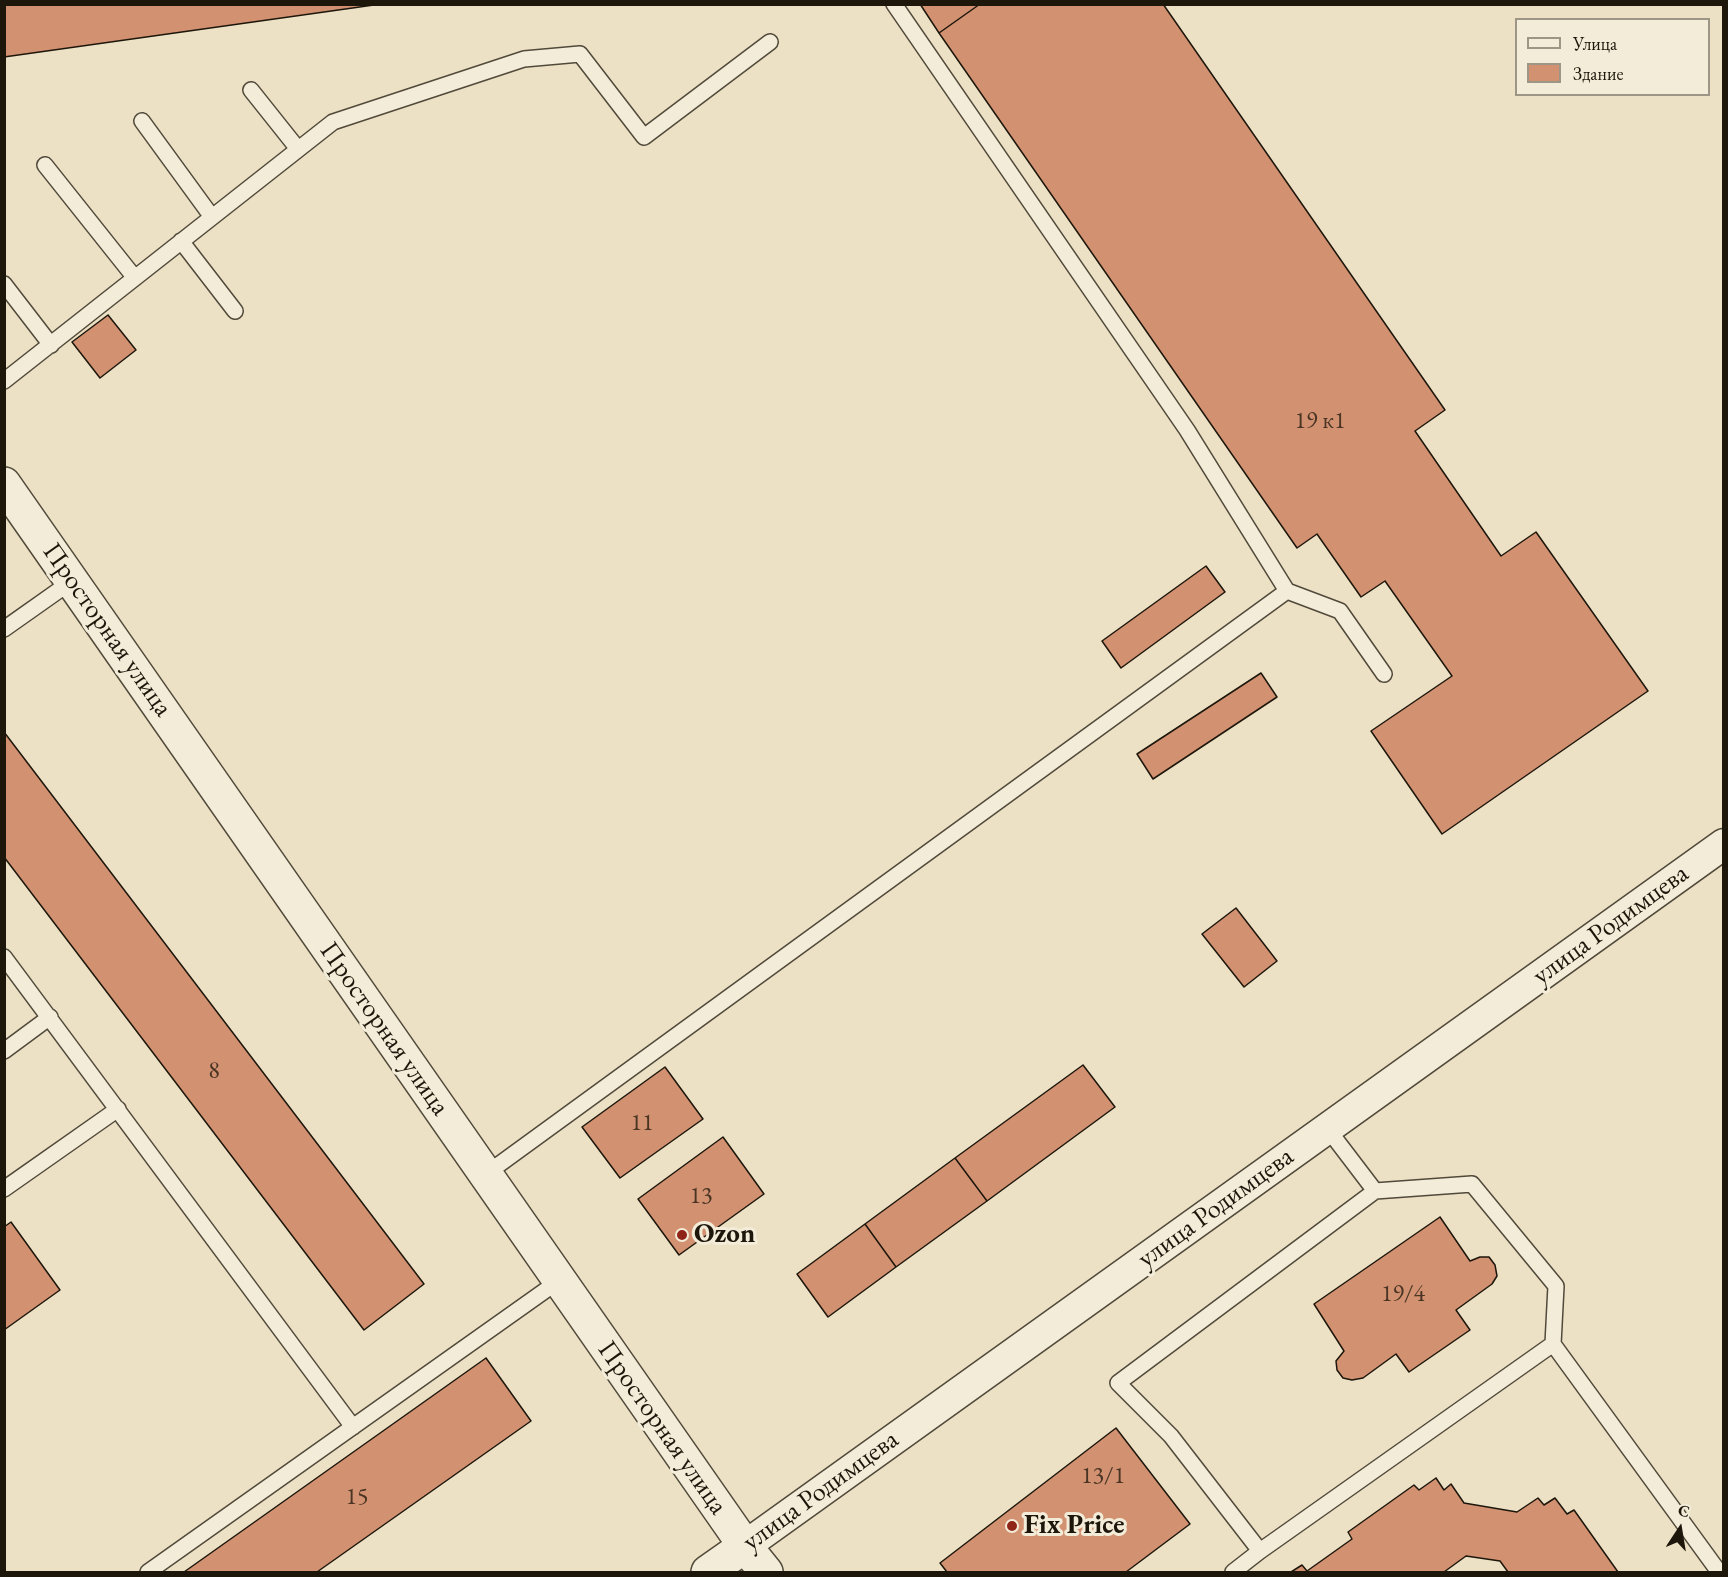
<!DOCTYPE html>
<html>
<head>
<meta charset="utf-8">
<style>
  body { margin:0 }
  #map { position:relative; width:1728px; height:1577px; overflow:hidden; background:#ece1c5; font-family:"EB Garamond",serif }
  canvas { display:block }
  .frame { position:absolute; inset:0; border:6px solid #1d160b; pointer-events:none }
  .legend { position:absolute; left:1515px; top:18px; width:195px; height:78px; box-sizing:border-box; background:#f3ecd9; border:2px solid #9d9687; margin:0; padding:8px 10px; list-style:none; font-size:18px; color:#1d160b }
  .legend li { display:flex; align-items:center; gap:12px; height:30px }
  .legend b { width:30px; border:2px solid #9d9687 }
  .north { position:absolute; left:1650px; top:1499px; width:60px; height:60px; -webkit-text-stroke:4px #f3ecd9; paint-order:stroke; rotate:12deg; font-size:16px; font-weight:700; line-height:24px; text-align:center; color:#1d160b }
  .north::after { content:''; display:block; margin:auto; width:21px; height:27px; background:#1d160b; clip-path:polygon(50% 0,100% 100%,50% 72%,0 100%) }
</style>
</head>
<body>
<div id="map">
<canvas width="1728" height="1577"></canvas>
<div class="frame"></div>
<ul class="legend">
<li><b style="height:8px;background:#f3ecd9"></b>Улица</li>
<li><b style="height:16px;background:#d29171"></b>Здание</li>
</ul>
<div class="north">С</div>
</div>
<script>
const ctx = document.querySelector('canvas').getContext('2d');
ctx.lineJoin = 'round';
function fillPath(path, color) {
  ctx.fillStyle = color;
  ctx.fill(path, 'evenodd');
}
function poly(rows) {
  const path = new Path2D();
  for (const r of rows) {
    path.moveTo(r[0], r[1]);
    for (let i = 2; i < r.length; i += 2) path.lineTo(r[i], r[i + 1]);
  }
  return path;
}
function stroke(path, color, width, dash) {
  ctx.strokeStyle = color;
  ctx.lineWidth = width;
  ctx.lineCap = dash ? 'butt' : 'round';
  ctx.setLineDash(dash || []);
  ctx.stroke(path);
}
function write(font, color, halo, rows, align = 'center') {
  ctx.font = font + ' "EB Garamond",serif';
  ctx.lineWidth = 6;
  ctx.setLineDash([]);
  ctx.textBaseline = 'middle';
  ctx.strokeStyle = halo;
  ctx.fillStyle = color;
  for (const [text, x, y, turn = 0] of rows) {
    ctx.save();
    ctx.translate(x, y);
    ctx.rotate((+turn || 0) * Math.PI / 180);
    ctx.textAlign = isNaN(turn) ? turn : align;
    if (halo) ctx.strokeText(text, 0, 0);
    ctx.fillText(text, 0, 0);
    ctx.restore();
  }
}
const building = poly([
  [4,4,381,4,4,57,4,4],
  [920,4,980,4,939,33,920,4],
  [980,4,1163,4,1445,410,1415,431,1501,556,1536,532,1648,691,1442,834,1371,731,1452,676,1385,581,1361,597,1317,534,1297,548,939,33,980,4],
  [108,315,136,350,100,378,72,342,108,315],
  [1206,566,1225,592,1121,668,1102,641,1206,566],
  [1261,673,1277,697,1153,779,1137,754,1261,673],
  [4,732,424,1284,364,1330,4,857,4,732],
  [1236,908,1277,961,1244,987,1202,934,1236,908],
  [1083,1065,1115,1107,987,1201,955,1158,1083,1065],
  [665,1067,703,1119,620,1178,582,1127,665,1067],
  [723,1137,764,1194,679,1255,638,1199,723,1137],
  [955,1158,987,1201,896,1267,865,1224,955,1158],
  [1440,1217,1470,1261,1480,1257,1489,1257,1495,1265,1497,1276,1492,1284,1456,1310,1470,1330,1409,1372,1396,1354,1363,1378,1352,1380,1343,1378,1337,1370,1336,1361,1344,1351,1314,1304,1440,1217],
  [11,1222,60,1290,4,1330,4,1227,11,1222],
  [865,1224,896,1267,828,1317,797,1274,865,1224],
  [486,1358,531,1421,317,1572,184,1572,486,1358],
  [1116,1428,1190,1524,1126,1572,947,1572,940,1563,1116,1428],
  [1436,1478,1444,1490,1451,1484,1464,1503,1517,1512,1538,1498,1544,1505,1555,1498,1567,1514,1574,1510,1618,1572,1508,1572,1500,1561,1466,1556,1444,1572,1291,1572,1302,1565,1307,1571,1352,1539,1348,1532,1414,1485,1419,1490,1436,1478]
]);
fillPath(building, '#d29171');
stroke(building, '#1d160b', 1.5);
const service = poly([
  [894,4,1187,430,1287,591],
  [251,90,298,149],
  [142,121,212,217],
  [45,165,135,278],
  [181,241,235,311],
  [4,284,51,345],
  [4,381,333,122,524,59,580,54,644,137,770,42],
  [4,629,72,581],
  [4,957,353,1427],
  [4,1051,50,1017],
  [1327,1128,1375,1191,1472,1184,1556,1286,1553,1344],
  [486,1174,1287,591,1340,611,1384,674],
  [4,1189,118,1109],
  [1260,1551,1171,1436,1118,1383,1375,1191],
  [148,1572,560,1280],
  [1233,1572,1260,1551,1553,1344,1719,1572]
]);
const minor = poly([
  [745,1546,1724,844]
]);
const tertiary = poly([
  [4,484,745,1546,766,1572],
  [708,1572,745,1546]
]);
stroke(service, '#51493a', 18);
stroke(minor, '#51493a', 33);
stroke(tertiary, '#51493a', 36);
stroke(service, '#f3ecd9', 15);
stroke(minor, '#f3ecd9', 30);
stroke(tertiary, '#f3ecd9', 33);
for (const [x, y, r, color] of [
  [682,1235,6,"#8f2418"],
  [1012,1526,6,"#8f2418"]
]) {
  const dot = new Path2D();
  dot.arc(x, y, r, 0, 2 * Math.PI);
  ctx.fillStyle = color;
  ctx.fill(dot);
  stroke(dot, '#f3ecd9', 2);
}
write('24px', '#4a3524', null, [
  ["19 к1",1320,421],
  ["8",214,1071],
  ["11",642,1123],
  ["13",701,1196],
  ["19/4",1403,1294],
  ["13/1",1103,1476],
  ["15",357,1497]
]);
write('27px', '#1d160b', '#f3ecd9', [
  ["Просторная улица",107,630,55],
  ["улица Родимцева",1611,925,-36],
  ["Просторная улица",384,1029,55],
  ["улица Родимцева",1216,1208,-36],
  ["Просторная улица",662,1428,55],
  ["улица Родимцева",821,1491,-36]
]);
write('bold 27px', '#1d160b', '#f3ecd9', [
  ["Ozon",694,1235],
  ["Fix Price",1024,1526]
], 'left');
</script>
</body>
</html>
